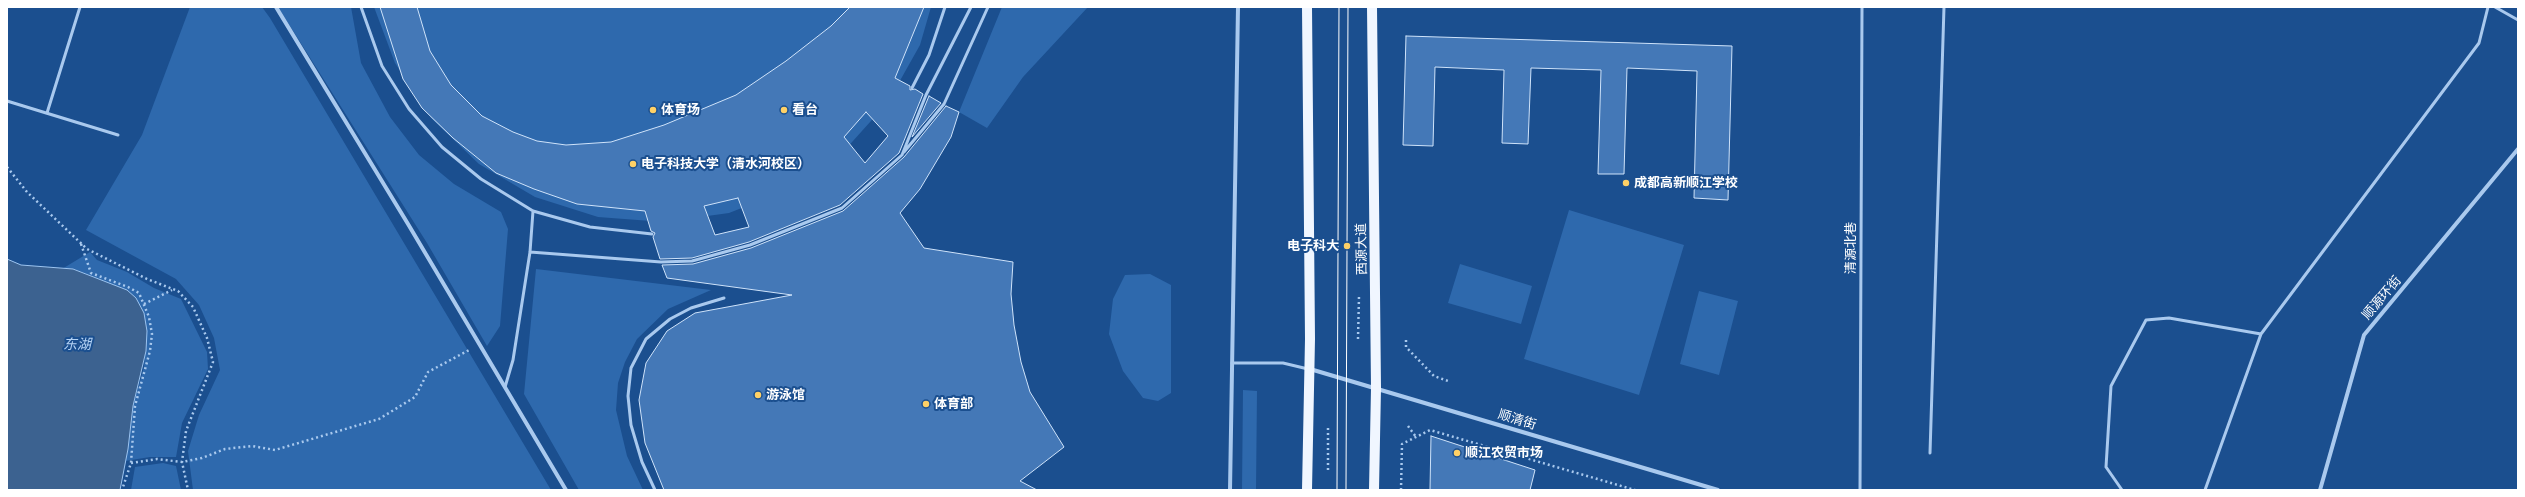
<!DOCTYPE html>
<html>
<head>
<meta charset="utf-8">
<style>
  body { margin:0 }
  #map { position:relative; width:2525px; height:497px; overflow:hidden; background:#1b4f8f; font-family:"Noto Sans",sans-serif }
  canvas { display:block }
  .frame { position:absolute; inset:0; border:8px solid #fff; pointer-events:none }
</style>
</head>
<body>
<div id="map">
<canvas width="2525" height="497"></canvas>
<div class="frame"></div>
</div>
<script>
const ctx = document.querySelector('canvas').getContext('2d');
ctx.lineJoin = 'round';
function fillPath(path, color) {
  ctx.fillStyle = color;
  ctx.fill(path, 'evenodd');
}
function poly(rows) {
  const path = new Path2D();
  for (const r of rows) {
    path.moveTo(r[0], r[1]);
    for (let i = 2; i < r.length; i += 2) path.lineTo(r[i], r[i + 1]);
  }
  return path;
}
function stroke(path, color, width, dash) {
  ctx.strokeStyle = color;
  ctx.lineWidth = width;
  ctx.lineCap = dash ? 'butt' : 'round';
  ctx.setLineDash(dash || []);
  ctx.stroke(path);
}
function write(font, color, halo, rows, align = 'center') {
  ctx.font = font + ' "Noto Sans","Noto Sans SC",sans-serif';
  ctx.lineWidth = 4;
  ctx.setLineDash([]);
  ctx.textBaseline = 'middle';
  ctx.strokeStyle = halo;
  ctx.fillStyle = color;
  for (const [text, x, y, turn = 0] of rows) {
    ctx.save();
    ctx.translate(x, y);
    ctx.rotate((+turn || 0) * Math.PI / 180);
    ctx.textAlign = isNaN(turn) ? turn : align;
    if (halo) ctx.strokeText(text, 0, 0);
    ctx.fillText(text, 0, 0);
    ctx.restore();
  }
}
fillPath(poly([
  [190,7,262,7,270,18,551,490,193,490,188,451,199,415,220,370,214,338,199,305,176,279,86,230,142,135],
  [278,7,351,7,361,63,390,117,419,155,454,184,501,212,508,229,500,326,487,346,427,243],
  [374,7,931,7,920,45,888,102,844,151,790,189,729,213,664,222,598,217,535,197,479,164,431,118,395,63],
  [1002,7,1088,7,1023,77,987,128,959,112],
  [1569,210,1684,245,1639,395,1524,359],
  [90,252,97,260,127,272,154,288,181,299,207,352,208,369,182,423,176,457,150,457,125,461,133,406,144,367,147,331,102,280,74,269,62,269],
  [1460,264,1532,286,1521,324,1448,303],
  [536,269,711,290,668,309,637,339,625,362,618,383,616,410,627,456,643,490,579,490,524,394],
  [1150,274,1171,285,1171,393,1158,401,1143,398,1123,371,1109,334,1113,299,1125,275],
  [1699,291,1738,301,1719,375,1680,364],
  [1243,390,1257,391,1256,490,1242,490],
  [163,463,176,466,181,490,131,490,135,467]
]), '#2e69ad');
const water = poly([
  [7,259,21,265,73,269,127,290,136,298,144,313,147,331,146,351,133,406,128,449,120,490,7,490,7,259]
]);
fillPath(water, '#3c6290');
stroke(water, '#9cc4f0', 1);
const building = poly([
  [380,7,417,7,430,51,451,85,482,116,513,132,537,141,566,145,611,142,664,125,736,95,786,61,831,26,850,7,924,7,895,78,910,86,910,90,915,89,923,94,899,153,840,205,749,242,692,258,660,259,653,237,655,233,651,231,645,211,577,204,534,189,496,173,453,138,422,108,403,79,380,7],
  [866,112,888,136,865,163,844,137,866,112],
  [738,198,749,227,715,235,704,206,738,198],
  [1406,36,1732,46,1728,200,1694,198,1697,71,1627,68,1624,174,1598,174,1601,70,1531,68,1528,144,1502,143,1504,70,1435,67,1433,146,1403,145,1406,36],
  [929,96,941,103,912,137,929,96],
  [946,106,959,112,951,137,920,189,900,213,924,248,1013,262,1011,294,1014,325,1021,362,1030,392,1064,447,1020,481,1037,490,664,490,645,443,639,400,646,363,667,331,695,313,792,295,667,278,662,265,693,264,751,248,843,211,904,157,946,106],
  [1431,436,1535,470,1530,490,1430,490,1431,436]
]);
fillPath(building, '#4478b7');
stroke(building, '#cfe3fa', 1);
stroke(poly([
  [7,167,27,192,87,249,147,279,178,291,193,307,207,338,213,362,186,431,182,462,188,490],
  [81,244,91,273,128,287,139,293,149,317,152,334,150,351,135,406,131,463,122,490],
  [144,304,172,290],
  [1358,339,1359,296],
  [1406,340,1406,347,1434,376,1448,381],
  [1408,426,1416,437],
  [131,463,157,459,182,462,202,458,225,449,252,446,275,450,379,419,415,397,428,372,471,349],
  [1328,470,1328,425],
  [1401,490,1402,444,1430,430,1635,490]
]), '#a9c9ee', 2.5, [2, 3]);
stroke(poly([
  [361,7,382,66,409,109,442,147,481,179,533,211,590,227,652,234],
  [2495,7,2518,20],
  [912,88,929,55,945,7],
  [7,101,118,135],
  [47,113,80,7],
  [904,152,944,104,988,7],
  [530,252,661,262,692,261,750,245,842,208,902,155,926,95,971,7],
  [1232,363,1283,363,1308,369],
  [505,387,513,360,530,252,533,211],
  [1930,453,1944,7],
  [655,490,642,462,631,425,628,396,631,368,646,339,670,319,691,308,724,298],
  [1860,490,1862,7],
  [2122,490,2106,467,2111,386,2146,320,2169,318,2261,334],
  [2205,490,2261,334,2479,43,2488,7]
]), '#a9c9ee', 3);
stroke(poly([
  [276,7,408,224,566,490],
  [1310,369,1718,490],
  [1230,490,1238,7],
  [2320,490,2364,335,2518,149]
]), '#a9c9ee', 4);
stroke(poly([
  [1307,7,1310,339,1307,490],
  [1372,7,1376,388,1374,490]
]), '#f0f6ff', 10);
stroke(poly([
  [1337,490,1339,7],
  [1346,490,1348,7]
]), '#fff', 1);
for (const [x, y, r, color] of [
  [653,110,4,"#ffd166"],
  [784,110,4,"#ffd166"],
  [633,164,4,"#ffd166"],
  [1626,183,4,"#ffd166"],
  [1347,246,4,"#ffd166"],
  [758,395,4,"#ffd166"],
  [926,404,4,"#ffd166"],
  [1457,453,4,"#ffd166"]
]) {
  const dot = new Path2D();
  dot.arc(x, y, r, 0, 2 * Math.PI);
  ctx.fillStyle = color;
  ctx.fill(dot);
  stroke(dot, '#1b4f8f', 1.5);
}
write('bold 13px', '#fff', '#1b4f8f', [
  ["体育场",661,110],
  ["看台",792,110],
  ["电子科技大学（清水河校区）",641,164],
  ["成都高新顺江学校",1634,183],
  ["电子科大",1339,246,"right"],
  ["游泳馆",766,395],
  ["体育部",934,404],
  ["顺江农贸市场",1465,453]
], 'left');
write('13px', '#fff', '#1b4f8f', [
  ["清源北巷",1851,248,-90],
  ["西源大道",1362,249,-91],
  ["顺源环街",2382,298,-50],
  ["顺清街",1517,420,17]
]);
write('italic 14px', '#b5d3f5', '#1b4f8f', [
  ["东湖",77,345]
]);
</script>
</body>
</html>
